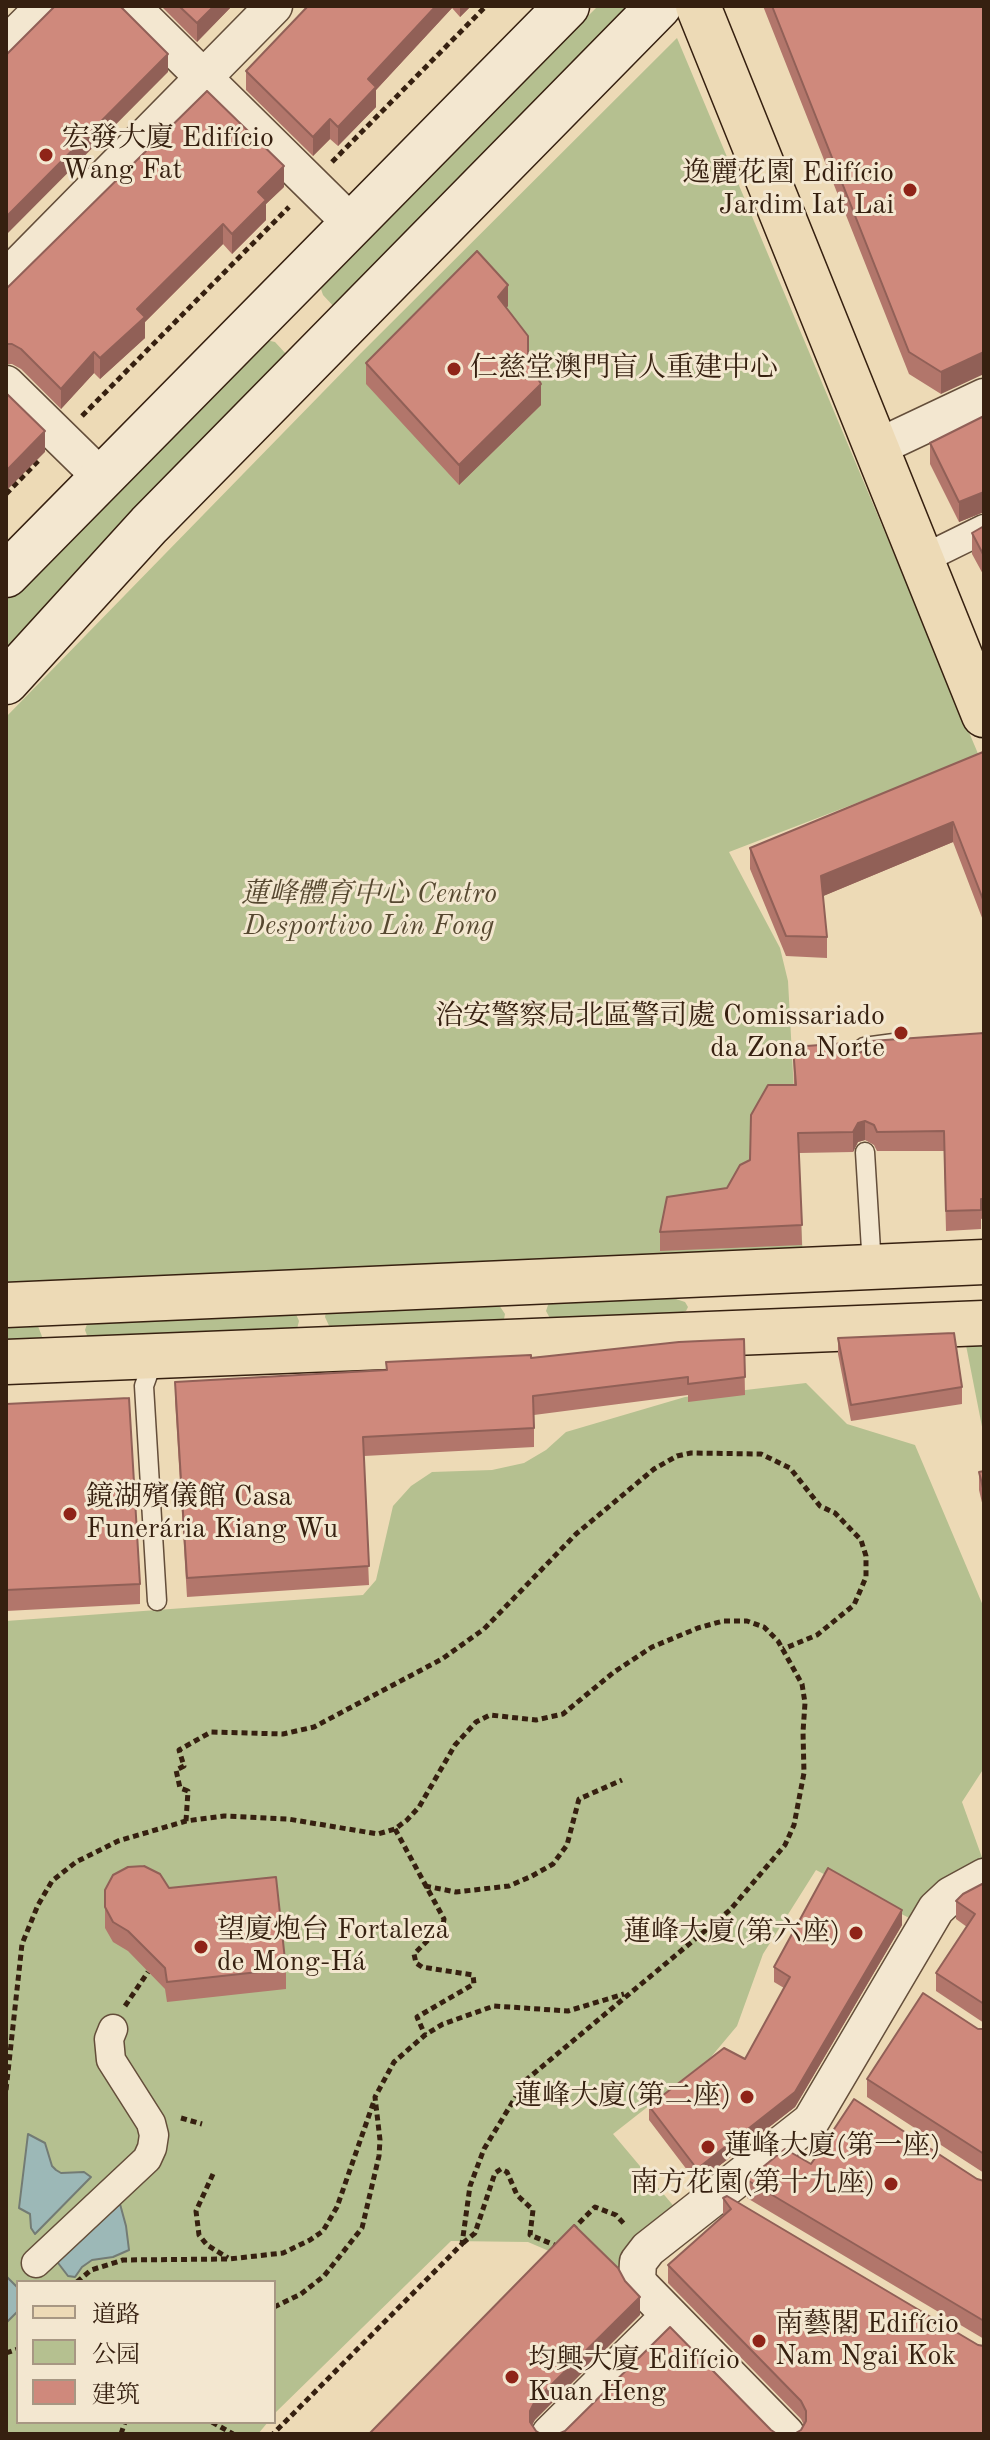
<!DOCTYPE html>
<html>
<head>
<meta charset="utf-8">
<style>
  body { margin:0 }
  #map { position:relative; width:990px; height:2440px; overflow:hidden; background:#eddab6; font-family:"Old Standard TT","Noto Serif SC",serif }
  canvas { display:block }
  .frame { position:absolute; inset:0; border:8px solid #362010; pointer-events:none }
  .legend { position:absolute; left:16px; top:2280px; width:260px; height:144px; box-sizing:border-box; background:#f3e7d0; border:2px solid #a79783; margin:0; padding:10px 14px; list-style:none; font-size:24px; color:#362010 }
  .legend li { display:flex; align-items:center; gap:16px; height:40px }
  .legend b { width:40px; border:2px solid #a79783 }
</style>
</head>
<body>
<div id="map">
<canvas width="990" height="2440"></canvas>
<div class="frame"></div>
<ul class="legend">
<li><b style="height:10px;background:#eddab6"></b>道路</li>
<li><b style="height:22px;background:#b5c090"></b>公园</li>
<li><b style="height:22px;background:#cf897c"></b>建筑</li>
</ul>
</div>
<script>
const ctx = document.querySelector('canvas').getContext('2d');
ctx.lineJoin = 'round';
function fillPath(path, color) {
  ctx.fillStyle = color;
  ctx.fill(path, 'evenodd');
}
function poly(rows) {
  const path = new Path2D();
  for (const r of rows) {
    path.moveTo(r[0], r[1]);
    for (let i = 2; i < r.length; i += 2) path.lineTo(r[i], r[i + 1]);
  }
  return path;
}
function stroke(path, color, width, dash) {
  ctx.strokeStyle = color;
  ctx.lineWidth = width;
  ctx.lineCap = dash ? 'butt' : 'round';
  ctx.setLineDash(dash || []);
  ctx.stroke(path);
}
function write(font, color, halo, rows, align = 'center') {
  ctx.font = font + ' "Old Standard TT","Noto Serif SC",serif';
  ctx.lineWidth = 6;
  ctx.setLineDash([]);
  ctx.textBaseline = 'middle';
  ctx.strokeStyle = halo;
  ctx.fillStyle = color;
  for (const [text, x, y, turn = 0] of rows) {
    ctx.save();
    ctx.translate(x, y);
    ctx.rotate((+turn || 0) * Math.PI / 180);
    ctx.textAlign = isNaN(turn) ? turn : align;
    if (halo) ctx.strokeText(text, 0, 0);
    ctx.fillText(text, 0, 0);
    ctx.restore();
  }
}
fillPath(poly([
  [598,6,644,6,337,310,323,295,321,289,325,279],
  [677,38,979,756,729,852,780,948,788,981,803,1258,6,1287,6,717,361,353],
  [266,340,275,342,287,355,6,651,6,595],
  [670,1297,685,1302,688,1307,686,1311,674,1315,552,1322,546,1311,549,1302],
  [497,1302,505,1314,503,1324,331,1330,325,1317,326,1312],
  [295,1312,299,1321,297,1329,88,1338,85,1330,88,1321],
  [6,1319,36,1321,43,1339,6,1350],
  [964,1335,984,1335,984,1437],
  [806,1383,847,1424,915,1445,984,1608,984,1768,962,1802,984,1863,917,1922,816,1870,763,1954,737,2026,711,2057,613,2134,682,2216,620,2272,580,2230,556,2254,528,2242,451,2241,274,2414,274,2282,18,2282,18,2422,268,2422,258,2434,6,2434,6,1621,363,1595,376,1580,393,1506,411,1486,432,1472,492,1470,524,1463,546,1450,566,1432,685,1397]
]), '#b5c090');
const water = poly([
  [28,2134,45,2143,52,2166,56,2170,61,2173,84,2172,91,2177,35,2234,31,2228,30,2214,19,2208,28,2134],
  [120,2204,126,2226,129,2250,113,2257,92,2260,82,2267,75,2277,68,2276,55,2259,120,2204],
  [6,2276,18,2288,18,2311,6,2323,6,2276]
]);
fillPath(water, '#9cb8b7');
stroke(water, '#737b74', 2);
const service = poly([
  [859,1061,860,1051,864,1047,894,1043],
  [860,1264,866,1260,871,1250,865,1152],
  [157,1601,144,1386,149,1372,158,1361]
]);
const pedestrian = poly([
  [921,560,984,529],
  [36,2263,147,2159,152,2148,154,2135,151,2123,111,2060,109,2039,113,2029]
]);
const minor = poly([
  [131,6,352,224],
  [6,45,45,6],
  [6,278,274,6],
  [6,384,102,478],
  [876,448,984,397],
  [550,2434,669,2316],
  [786,2434,642,2287,637,2280,638,2262,648,2249,811,2121,936,1909,951,1895,984,1877]
]);
const secondary = poly([
  [6,575,567,6],
  [6,682,149,525,659,6]
]);
const primary = poly([
  [698,6,984,715],
  [6,1305,984,1262],
  [6,1362,984,1323]
]);
stroke(service, '#644e3a', 21);
stroke(pedestrian, '#644e3a', 31);
stroke(minor, '#644e3a', 39);
stroke(secondary, '#362010', 47);
stroke(primary, '#362010', 47);
stroke(poly([
  [332,162,486,6],
  [82,416,289,207],
  [6,494,39,460],
  [186,1821,188,1791,180,1788,176,1770,184,1766,179,1750,211,1732,283,1734,314,1727,442,1659,484,1629,576,1534,654,1469,677,1456,691,1453,761,1454,790,1468,820,1506,835,1513,861,1540,866,1556,866,1577,854,1605,817,1635,783,1649],
  [395,1829,444,1919,443,1925,414,1954,416,1963,422,1967,473,1975,474,1984,417,2017,425,2035],
  [425,1886,456,1892,509,1886,532,1876,553,1864,567,1845,579,1799,622,1780],
  [125,2006,148,1972],
  [6,2090,22,1944,38,1905,52,1881,76,1862,118,1841,186,1821,224,1816,288,1819,378,1834,395,1829,407,1820,419,1807,455,1745,476,1722,490,1715,536,1720,563,1714,614,1672,652,1647,698,1628,723,1621,747,1621,764,1627,778,1641,802,1684,805,1703,803,1732,804,1773,794,1825,785,1845,730,1910,526,2080,484,2149,470,2186,462,2244,273,2434],
  [181,2118,202,2124],
  [213,2174,196,2211,199,2235,207,2245,228,2258],
  [572,2230,595,2207,616,2215,626,2226],
  [463,2243,475,2233,495,2173,501,2169,507,2172,517,2195,533,2210,530,2235,557,2246],
  [77,2282,91,2270,123,2260,229,2259,283,2253,310,2240,323,2231,337,2207,374,2101],
  [274,2307,301,2294,324,2276,362,2228,379,2156,380,2140,375,2097,394,2062,425,2035,443,2024,494,2006,568,2011,624,1994],
  [6,2353,18,2349],
  [212,2422,233,2434],
  [121,2434,125,2422]
]), '#362010', 5, [6, 4]);
stroke(service, '#f3e7d0', 18);
stroke(pedestrian, '#f3e7d0', 28);
stroke(minor, '#f3e7d0', 36);
stroke(secondary, '#f3e7d0', 44);
stroke(primary, '#eddab6', 44);
fillPath(poly([
  [161,6,232,6,197,42],
  [308,6,471,6,460,17,452,8,376,90,376,107,338,146,330,139,313,156,246,90,246,71],
  [763,6,984,6,941,394,909,374],
  [284,187,266,204,266,220,232,254,223,244,145,322,145,338,100,379,94,373,61,409,21,369,12,364,6,364,6,289],
  [508,306,506,308,528,361,541,405,459,485,366,384,366,363],
  [984,416,984,512,959,522,930,464,930,443],
  [984,526,984,576,972,554,972,533],
  [984,756,984,923,953,842,823,896,827,937,827,958,786,956,750,869,750,848],
  [984,1033,984,1218,981,1219,981,1229,946,1231,944,1151,877,1151,874,1145,865,1140,858,1142,853,1152,799,1153,802,1245,660,1251,660,1232,727,1188,750,1160,794,1085,793,1047,851,1051,859,1053],
  [838,1338,962,1387,962,1404,851,1421,838,1354],
  [744,1339,745,1395,688,1402,688,1395,534,1415,534,1447,364,1456,369,1585,187,1597,175,1400,175,1382,386,1370],
  [6,1404,140,1584,140,1604,6,1611],
  [984,1471,984,1511,979,1490,979,1472],
  [984,1883,984,2023,936,1991,936,1973,967,1927,956,1919,956,1901],
  [169,1888,286,1969,286,1989,167,2002,165,1989,128,1951,113,1942,105,1928,105,1890],
  [902,1925,795,2107,697,2183,649,2120,649,2106,745,2059,784,1988,774,1982,774,1967],
  [978,2029,984,2029,984,2173,867,2097,867,2079],
  [811,2164,977,2179,984,2181,984,2339,747,2198,747,2180],
  [723,2198,978,2345,801,2430,804,2425,801,2419,668,2283,668,2265,723,2217]
]), '#b2766b');
fillPath(poly([
  [214,6,232,6,197,42,197,23],
  [436,6,452,6,452,8,376,90,376,107,338,146,338,127,368,79],
  [460,6,471,6,460,17],
  [168,54,168,72,6,235,6,217],
  [330,119,330,139,313,156,313,137],
  [284,166,284,187,266,204,266,220,232,254,232,234,258,192],
  [223,224,223,244,145,322,145,338,100,379,100,358,137,309],
  [508,285,508,306,498,318,498,297],
  [94,352,94,373,61,409,61,389],
  [984,352,984,374,941,394,941,372],
  [541,384,541,405,459,485,459,465],
  [45,431,45,452,6,491,6,471],
  [984,492,984,512,959,522,959,502],
  [953,822,953,842,821,897,821,876],
  [865,1121,865,1140,858,1142,853,1152,853,1132,858,1123],
  [902,1910,902,1925,795,2107,697,2183,697,2169],
  [640,2297,640,2315,535,2420,530,2429,530,2411,535,2401]
]), '#916057');
const building = poly([
  [55,6,120,6,168,54,6,217,6,55,55,6],
  [179,6,214,6,197,23,179,6],
  [308,6,436,6,368,79,376,87,338,127,330,119,313,137,246,71,308,6],
  [772,6,984,6,984,352,941,372,909,352,772,6],
  [207,91,284,166,258,192,266,200,232,234,223,224,137,309,145,317,100,358,94,352,61,389,21,349,12,344,6,344,6,289,207,91],
  [477,251,508,285,498,297,528,336,528,361,541,384,459,465,366,363,477,251],
  [6,393,45,431,6,471,6,393],
  [984,416,984,492,959,502,930,443,984,416],
  [984,526,984,556,972,533,984,526],
  [983,752,984,756,984,902,953,822,821,876,827,937,786,936,750,848,983,752],
  [984,1033,984,1199,981,1199,981,1210,946,1211,944,1131,877,1132,874,1125,865,1121,858,1123,853,1132,798,1133,802,1225,660,1232,667,1197,727,1188,740,1165,750,1160,751,1115,768,1085,796,1085,793,1047,847,1043,851,1051,859,1053,868,1049,871,1041,984,1033],
  [954,1333,962,1387,851,1405,838,1338,954,1333],
  [744,1339,745,1377,688,1384,688,1377,533,1396,534,1428,363,1437,369,1566,187,1578,175,1382,387,1370,386,1362,531,1355,531,1358,679,1342,744,1339],
  [129,1398,140,1584,6,1590,6,1404,129,1398],
  [984,1471,984,1492,979,1472,984,1471],
  [144,1866,160,1874,169,1888,276,1877,286,1969,167,1982,165,1968,128,1931,113,1922,105,1907,105,1890,113,1875,128,1867,144,1866],
  [828,1868,902,1910,795,2092,697,2169,649,2106,724,2048,745,2059,790,1977,774,1967,828,1868],
  [984,1883,984,2004,936,1973,975,1914,956,1901,963,1894,984,1883],
  [923,1993,978,2029,984,2029,984,2154,867,2079,923,1993],
  [854,2099,977,2179,984,2181,984,2321,747,2180,785,2149,811,2164,854,2099],
  [727,2196,978,2345,984,2346,984,2434,794,2434,801,2430,806,2421,806,2411,801,2401,668,2265,731,2209,723,2198,727,2196],
  [574,2225,618,2268,625,2281,640,2297,535,2401,530,2411,530,2422,536,2431,541,2434,369,2434,574,2225],
  [670,2327,771,2430,777,2434,558,2434,565,2431,670,2327]
]);
fillPath(building, '#cf897c');
stroke(building, '#916057', 2);
for (const [x, y, r, color] of [
  [46,155,8,"#8f2418"],
  [910,190,8,"#8f2418"],
  [454,369,8,"#8f2418"],
  [901,1033,8,"#8f2418"],
  [70,1514,8,"#8f2418"],
  [856,1933,8,"#8f2418"],
  [201,1947,8,"#8f2418"],
  [747,2097,8,"#8f2418"],
  [708,2147,8,"#8f2418"],
  [891,2184,8,"#8f2418"],
  [759,2341,8,"#8f2418"],
  [512,2377,8,"#8f2418"]
]) {
  const dot = new Path2D();
  dot.arc(x, y, r, 0, 2 * Math.PI);
  ctx.fillStyle = color;
  ctx.fill(dot);
  stroke(dot, '#f3e7d0', 3);
}
write('28px', '#362010', '#f3e7d0', [
  ["宏發大廈 Edifício",62,139],
  ["Wang Fat",62,171],
  ["逸麗花園 Edifício",894,174,"right"],
  ["Jardim Iat Lai",894,206,"right"],
  ["仁慈堂澳門盲人重建中心",470,369],
  ["治安警察局北區警司處 Comissariado",885,1017,"right"],
  ["da Zona Norte",885,1049,"right"],
  ["鏡湖殯儀館 Casa",86,1498],
  ["Funerária Kiang Wu",86,1530],
  ["望廈炮台 Fortaleza",217,1931],
  ["de Mong-Há",217,1963],
  ["蓮峰大廈(第六座)",840,1933,"right"],
  ["蓮峰大廈(第二座)",731,2097,"right"],
  ["蓮峰大廈(第一座)",724,2147],
  ["南方花園(第十九座)",875,2184,"right"],
  ["南藝閣 Edifício",775,2325],
  ["Nam Ngai Kok",775,2357],
  ["均興大廈 Edifício",528,2361],
  ["Kuan Heng",528,2393]
], 'left');
write('italic 28px', '#564830', '#f3e7d0', [
  ["蓮峰體育中心 Centro",369,895],
  ["Desportivo Lin Fong",369,927]
]);
</script>
</body>
</html>
